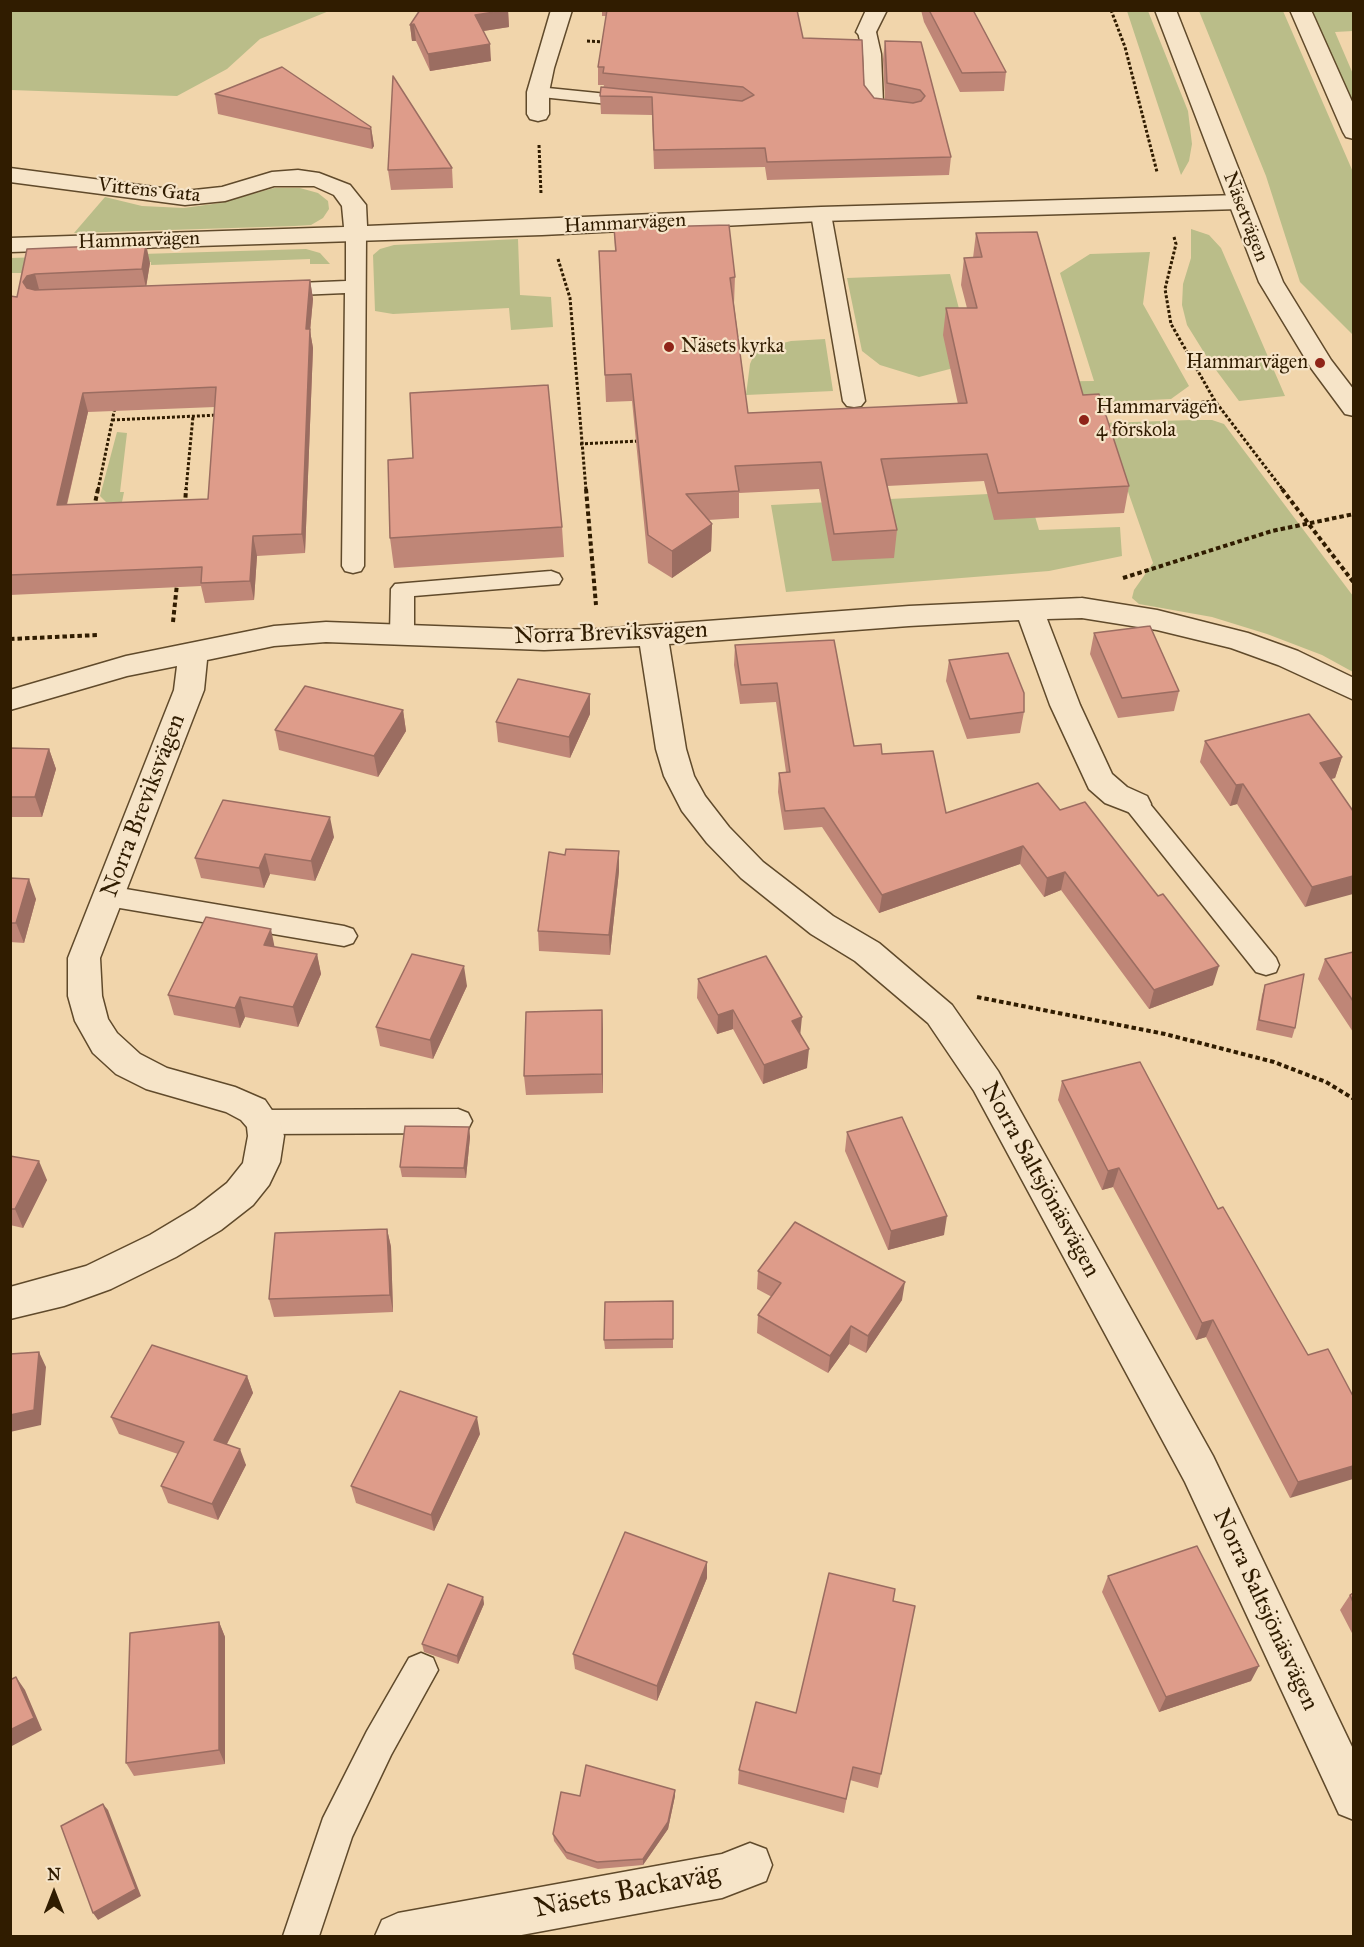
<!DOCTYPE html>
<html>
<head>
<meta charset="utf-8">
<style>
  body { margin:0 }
  #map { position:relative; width:1364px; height:1947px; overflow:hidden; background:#f1d5ab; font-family:"IM FELL Great Primer",serif }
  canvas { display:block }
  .frame { position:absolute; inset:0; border:12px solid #301c00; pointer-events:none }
  .north { position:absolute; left:24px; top:1863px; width:60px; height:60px; -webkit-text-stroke:4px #f6e4c8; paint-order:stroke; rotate:0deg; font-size:16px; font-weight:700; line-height:24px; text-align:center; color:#301c00 }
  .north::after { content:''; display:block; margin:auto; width:21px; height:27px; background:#301c00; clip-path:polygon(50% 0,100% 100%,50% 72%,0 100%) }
</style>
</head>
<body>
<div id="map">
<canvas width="1364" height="1947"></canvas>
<div class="frame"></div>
<div class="north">N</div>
</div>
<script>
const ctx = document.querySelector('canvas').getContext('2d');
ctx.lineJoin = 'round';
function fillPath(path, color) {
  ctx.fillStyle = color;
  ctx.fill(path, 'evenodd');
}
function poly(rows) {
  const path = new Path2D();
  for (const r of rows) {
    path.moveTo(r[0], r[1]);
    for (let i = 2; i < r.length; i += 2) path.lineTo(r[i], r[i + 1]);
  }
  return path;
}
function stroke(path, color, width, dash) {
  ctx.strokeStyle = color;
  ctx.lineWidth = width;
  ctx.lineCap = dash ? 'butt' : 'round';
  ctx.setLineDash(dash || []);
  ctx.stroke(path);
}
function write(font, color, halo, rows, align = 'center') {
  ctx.font = font + ' "IM FELL Great Primer",serif';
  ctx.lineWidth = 4.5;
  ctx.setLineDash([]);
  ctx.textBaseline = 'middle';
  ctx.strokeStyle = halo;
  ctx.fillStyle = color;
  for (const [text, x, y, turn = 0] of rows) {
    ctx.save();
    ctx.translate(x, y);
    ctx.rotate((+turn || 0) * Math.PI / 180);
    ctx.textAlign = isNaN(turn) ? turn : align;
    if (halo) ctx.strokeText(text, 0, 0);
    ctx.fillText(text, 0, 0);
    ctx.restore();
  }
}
fillPath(poly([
  [11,10,329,10,329,11,260,39,227,69,177,96,11,90],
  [1127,11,1148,11,1188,111,1192,144,1189,161,1181,175],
  [1199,11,1283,11,1353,172,1353,335,1300,282,1266,176],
  [1311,11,1353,11,1353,31,1335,32,1353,74,1353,103],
  [274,188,300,188,318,193,328,201,329,209,323,218,311,225,295,226,74,233,105,197,142,206,184,208,220,203],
  [1191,229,1209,235,1221,248,1285,396,1239,401,1210,362,1187,325,1182,305,1183,284,1191,258],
  [518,239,520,295,551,297,553,327,511,330,509,308,393,314,375,311,373,255,380,249,394,245],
  [306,249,320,253,330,264,310,264,310,259,151,265,151,262,25,267,23,273,11,273,10,258],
  [1150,252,1143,304,1189,386,1171,399,1003,407,1009,382,1094,381,1060,273,1090,254],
  [950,274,973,363,919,377,880,365,862,351,847,278],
  [825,339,833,391,746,395,750,364,756,350,791,341],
  [1191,420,1212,420,1224,424,1353,596,1353,672,1322,655,1267,634,1212,617,1139,604,1132,598,1134,590,1153,563,1104,423],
  [117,432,127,433,120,492,124,492,122,502,106,502,100,496],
  [1028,492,1039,530,1120,527,1122,556,1049,571,786,592,771,505]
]), '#babd89');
const service = poly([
  [867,27,876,32,881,54,883,103,885,106,908,110,911,114,908,118,902,119,873,114,865,103,863,54,858,32,867,27],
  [538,87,637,97,646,102,637,107,532,96,529,92,538,87],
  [821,208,831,214,865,401,861,406,854,407,847,406,843,401,811,214,821,208],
  [356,229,366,235,364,566,361,571,353,573,345,571,342,566,345,293,275,296,268,294,265,290,268,286,275,284,346,281,346,235,356,229],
  [551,571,559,574,562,579,559,584,414,596,414,633,410,639,402,641,394,639,390,633,391,589,395,584,551,571],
  [1136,795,1145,798,1276,958,1279,965,1276,972,1266,975,1256,972,1127,810,1123,804,1127,798,1136,795],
  [108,886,344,926,353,929,357,936,353,943,344,946,108,906,99,903,95,896,99,889,108,886],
  [458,1109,468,1113,472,1121,468,1129,458,1133,263,1134,253,1130,249,1122,253,1114,263,1110,458,1109],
  [421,1653,433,1658,438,1670,391,1755,352,1837,319,1936,283,1936,323,1818,367,1731,409,1658,421,1653]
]);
const minor = poly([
  [551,10,572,10,554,68,549,92,549,114,546,119,538,121,530,119,527,114,527,92,551,10],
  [866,10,887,10,874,36,867,38,860,36,856,32,866,10],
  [1290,10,1311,10,1354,106,1354,139,1346,137,1343,132,1290,10],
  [10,168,185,191,222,187,272,172,298,170,319,173,350,185,366,205,367,226,821,207,1239,195,1247,197,1251,202,1247,207,1239,209,821,221,542,235,10,252,10,238,344,227,342,206,334,195,314,186,274,186,225,201,185,205,10,182,10,168],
  [1082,598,1157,610,1248,633,1298,651,1354,678,1354,700,1278,665,1231,648,1157,630,1082,618,1047,619,1080,705,1112,774,1127,787,1147,796,1151,804,1147,812,1136,815,1105,803,1089,789,1050,705,1019,620,909,626,669,644,686,749,694,776,705,796,729,827,763,862,833,916,879,943,952,1005,998,1071,1213,1456,1354,1751,1354,1820,1339,1814,1185,1482,974,1091,928,1023,855,961,811,934,741,878,707,843,682,811,664,776,656,749,640,646,544,650,326,642,274,646,207,660,204,690,100,958,102,996,108,1019,117,1033,140,1054,167,1068,235,1087,265,1100,280,1122,284,1136,280,1162,269,1185,253,1205,221,1230,176,1257,111,1289,64,1306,10,1319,10,1287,86,1266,150,1235,195,1208,227,1183,243,1163,248,1136,247,1127,241,1120,226,1112,146,1089,116,1074,93,1053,75,1021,68,996,68,958,174,690,177,666,127,676,10,710,10,690,126,656,274,626,326,622,544,630,599,629,909,606,1082,598],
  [750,1843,766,1849,772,1865,766,1881,722,1898,516,1936,375,1936,382,1920,398,1913,722,1854,750,1843]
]);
const tertiary = poly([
  [1155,10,1176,10,1283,282,1331,360,1354,390,1354,416,1345,414,1311,368,1259,282,1155,10]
]);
stroke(service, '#604a2b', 3);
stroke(minor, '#604a2b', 3);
stroke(tertiary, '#604a2b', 3);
stroke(poly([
  [1111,10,1125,47,1157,172],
  [587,41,607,42],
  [539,145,541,194],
  [1174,237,1176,244,1165,289,1171,324,1215,401,1283,490],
  [558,259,570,298,586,490],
  [1102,412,1215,401],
  [112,420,219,415],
  [580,444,640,441],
  [98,490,115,407],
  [186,490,193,416]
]), '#301c00', 3, [3, 2]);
stroke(poly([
  [586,489,596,605],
  [1282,489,1354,583],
  [185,505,186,489],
  [94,508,98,489],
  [1123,578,1272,531,1354,514],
  [173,622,177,584],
  [10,639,98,635],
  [977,997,1165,1034,1274,1062,1326,1082,1354,1099]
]), '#301c00', 4, [4.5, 3]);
fillPath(service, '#f6e4c8');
fillPath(minor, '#f6e4c8');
fillPath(tertiary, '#f6e4c8');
fillPath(poly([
  [508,10,509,27,483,31,491,61,430,71,416,41,412,41,410,25],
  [602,10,797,10,803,38,864,85,874,98,885,99,883,59,885,41,921,42,951,157,949,175,767,180,765,167,654,169,652,115,601,114,600,96,604,85,598,85,598,67,606,16,602,16],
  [921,10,973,10,1006,72,1004,91,960,92,924,22],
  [215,94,371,127,374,146,372,149,218,114],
  [452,168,453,188,391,190,388,170],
  [614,228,735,277,734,304,748,413,958,404,943,335,946,308,967,308,961,285,964,258,973,258,976,233,1083,395,1129,486,1124,513,994,520,984,481,887,486,897,530,894,558,832,561,819,489,739,493,739,518,708,520,712,524,711,551,672,578,648,563,632,401,606,402,599,251,615,251],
  [27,249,150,263,146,286,310,280,313,299,310,331,313,348,305,553,257,556,254,600,205,603,201,586,10,595,10,296,17,297],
  [215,407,208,499,67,505,88,412],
  [562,527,564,557,394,568,390,538],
  [1094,633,1179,691,1174,711,1118,718,1090,654],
  [735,645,854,746,882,754,946,813,1060,810,1213,985,1149,1009,1061,890,1044,897,1020,864,879,913,822,827,784,830,778,792,779,773,786,772,776,702,740,704,734,665],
  [949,660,1024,712,1020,733,967,739,946,681],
  [403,710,406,731,378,777,279,750,275,730],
  [590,714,570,758,498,742,496,722],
  [1205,741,1342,757,1335,778,1331,779,1353,811,1305,907,1237,804,1230,806,1200,762],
  [10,748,49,749,56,769,42,817,10,817],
  [334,837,315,881,270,874,264,888,201,878,195,858],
  [619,871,610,955,539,951,538,931],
  [10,878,36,899,24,943,10,942],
  [275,947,317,954,321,974,298,1027,245,1017,240,1028,174,1015,168,995],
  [1353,952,1353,1032,1318,979,1325,959],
  [698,979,801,1035,807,1068,763,1084,733,1029,717,1034,697,998],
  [1265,985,1295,1028,1292,1038,1256,1030,1262,995],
  [467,986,433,1059,380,1046,376,1027],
  [603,1030,603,1093,526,1095,524,1076],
  [1062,1081,1218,1209,1308,1355,1353,1396,1290,1498,1206,1337,1196,1340,1113,1187,1102,1190,1058,1100],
  [469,1127,470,1137,466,1178,402,1177,400,1167],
  [847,1132,944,1235,888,1250,845,1151],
  [10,1156,47,1180,23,1228,10,1225],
  [387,1229,391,1247,393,1312,274,1317,269,1299],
  [758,1271,902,1300,866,1353,849,1344,828,1373,757,1333,758,1315,772,1297,757,1289],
  [673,1301,673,1348,605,1349,604,1340],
  [247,1376,253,1393,227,1444,246,1465,218,1520,168,1503,161,1486,178,1454,119,1434,111,1417],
  [480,1434,434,1531,356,1503,351,1486],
  [1108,1576,1251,1681,1159,1712,1102,1592],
  [707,1578,657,1701,575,1669,573,1654],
  [1353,1593,1353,1635,1340,1610,1350,1595],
  [483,1597,484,1604,458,1664,424,1652,422,1644],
  [893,1601,915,1606,878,1788,850,1780,844,1813,738,1784,739,1770,796,1713],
  [219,1622,225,1637,225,1764,134,1776,126,1763],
  [580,1796,675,1796,668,1829,643,1865,598,1869,567,1859,554,1841,553,1834]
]), '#bf8677');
fillPath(poly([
  [508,10,509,27,477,32,475,15],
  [414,24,416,41,412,41,410,25],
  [490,44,491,61,430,71,428,54],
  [371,127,374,146,372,149,370,129],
  [146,244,150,263,146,288,142,269],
  [35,274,40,293,32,295,23,282,27,276],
  [310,280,313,299,310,331,313,348,305,553,302,534,306,329],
  [83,393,88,412,62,524,57,505],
  [712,524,711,551,672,578,672,551],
  [253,536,257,556,254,600,250,581],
  [590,694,590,714,570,758,569,737],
  [403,710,406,731,378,777,374,756],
  [49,749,56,769,42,817,35,797],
  [1342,757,1335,778,1313,783,1320,763],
  [1243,784,1237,804,1230,806,1236,785],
  [330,817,334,837,315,881,311,861],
  [1023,846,1020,864,879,913,882,895],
  [619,851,619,871,610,955,609,935],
  [265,854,270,874,264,888,259,868],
  [1065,872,1061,890,1044,897,1047,878],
  [1353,876,1353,894,1305,907,1312,887],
  [29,879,36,899,24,943,16,923],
  [271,929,275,949,264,945],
  [317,954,321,974,298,1027,293,1007],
  [464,966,467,986,433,1059,430,1040],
  [1219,966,1213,985,1149,1009,1154,990],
  [240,997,245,1017,240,1028,235,1008],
  [602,1010,603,1030,603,1093,602,1074],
  [733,1010,733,1029,717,1034,718,1015],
  [802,1017,800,1037,792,1021],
  [809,1049,807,1068,763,1084,764,1065],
  [469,1127,470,1137,466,1178,464,1168],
  [39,1161,47,1180,23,1228,15,1209],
  [1119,1168,1113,1187,1102,1190,1108,1171],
  [947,1216,944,1235,888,1250,891,1231],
  [387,1229,391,1247,393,1312,390,1295],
  [905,1282,902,1300,866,1353,868,1336],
  [1213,1320,1206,1337,1196,1340,1202,1323],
  [851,1326,849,1344,828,1373,830,1356],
  [39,1352,46,1367,41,1425,10,1432,10,1415],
  [247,1376,253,1393,220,1457,214,1440],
  [477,1417,480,1434,434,1531,431,1515],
  [240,1449,246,1465,218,1520,212,1504],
  [1353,1466,1353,1479,1290,1498,1298,1482],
  [707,1562,707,1578,657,1701,657,1686],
  [483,1597,484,1604,458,1664,457,1656],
  [219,1622,225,1637,225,1764,219,1750],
  [1259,1666,1251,1681,1159,1712,1166,1697],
  [16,1677,25,1690,42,1730,10,1747,10,1730],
  [675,1790,675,1796,668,1829,643,1865,643,1859],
  [103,1804,108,1810,141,1896,98,1920,93,1913]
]), '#9b6d61');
const building = poly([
  [420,10,507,10,475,15,490,44,428,54,414,24,410,25,420,10],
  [607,10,797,10,803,38,862,40,864,85,874,98,913,103,921,101,925,96,920,90,887,83,885,41,921,42,951,157,767,162,765,148,654,150,652,97,600,96,601,87,742,101,754,95,743,87,603,73,604,67,598,67,607,10],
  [929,10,973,10,1006,72,962,73,929,10],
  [282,67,371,127,370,129,215,94,282,67],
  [393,76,452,168,388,170,393,76],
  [729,225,735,277,730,278,748,413,967,403,946,308,977,308,964,258,982,257,976,233,1037,232,1083,395,1099,394,1129,486,998,493,987,454,881,459,897,530,834,534,821,462,735,466,739,491,686,494,712,524,672,551,648,535,631,374,605,375,599,251,616,251,614,228,729,225],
  [146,244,142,269,35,274,27,276,23,282,27,288,35,290,310,280,306,329,310,329,302,534,253,536,250,581,201,583,202,567,10,575,10,296,17,297,27,249,146,244],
  [216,387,208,499,57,505,83,393,216,387],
  [548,385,562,527,390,538,388,460,413,458,410,393,548,385],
  [1150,626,1179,691,1122,698,1094,633,1150,626],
  [834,640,854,746,881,744,882,754,933,751,946,813,1038,783,1060,810,1085,802,1158,896,1163,894,1219,966,1154,990,1065,872,1047,878,1023,846,882,895,824,808,785,811,779,773,790,772,777,683,741,685,735,645,834,640],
  [1008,653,1024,693,1024,712,970,719,949,660,1008,653],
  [518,679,590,694,569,737,496,722,518,679],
  [305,686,403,710,374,756,275,730,305,686],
  [1309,714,1342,757,1320,763,1353,811,1353,876,1312,887,1243,784,1236,785,1205,741,1309,714],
  [10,748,49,749,35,797,10,797,10,748],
  [223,800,330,817,311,861,265,854,259,868,195,858,223,800],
  [566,849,619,851,609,935,538,931,549,852,565,855,566,849],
  [10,878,29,879,16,923,10,923,10,878],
  [206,917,271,929,264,945,317,954,293,1007,240,997,235,1008,168,995,206,917],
  [1353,952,1353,1001,1325,959,1353,952],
  [412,954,464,966,430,1040,376,1027,412,954],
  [766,956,802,1017,792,1021,809,1049,764,1065,733,1010,718,1015,698,979,766,956],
  [1304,974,1295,1028,1259,1020,1265,985,1304,974],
  [602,1010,602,1074,524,1076,526,1012,602,1010],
  [1140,1062,1218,1209,1223,1207,1308,1355,1328,1349,1353,1396,1353,1466,1298,1482,1213,1320,1202,1323,1119,1168,1108,1171,1062,1081,1140,1062],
  [902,1117,947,1216,891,1231,847,1132,902,1117],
  [405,1126,469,1127,464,1168,400,1167,405,1126],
  [10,1156,39,1161,15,1209,10,1209,10,1156],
  [795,1222,905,1282,868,1336,851,1326,830,1356,758,1315,781,1283,758,1271,795,1222],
  [387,1229,390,1295,269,1299,275,1233,387,1229],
  [673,1301,673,1339,604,1340,605,1302,673,1301],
  [152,1345,247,1376,214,1440,240,1449,212,1504,161,1486,184,1442,111,1417,152,1345],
  [39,1352,34,1410,10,1415,10,1354,39,1352],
  [400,1391,477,1417,431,1515,351,1486,400,1391],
  [625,1532,707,1562,657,1686,573,1654,625,1532],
  [1197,1546,1259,1666,1166,1697,1108,1576,1197,1546],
  [829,1573,895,1589,893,1601,915,1606,881,1774,853,1767,846,1799,739,1770,756,1702,796,1713,829,1573],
  [448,1584,483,1597,457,1656,422,1644,448,1584],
  [1353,1593,1353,1602,1350,1595,1353,1593],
  [219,1622,219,1750,126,1763,130,1633,219,1622],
  [16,1677,34,1718,10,1730,10,1680,16,1677],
  [586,1765,675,1790,668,1822,643,1859,597,1862,566,1852,553,1834,561,1792,580,1796,586,1765],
  [103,1804,136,1889,93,1913,61,1826,103,1804]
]);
fillPath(building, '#de9c8a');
stroke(building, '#9b6d61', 1.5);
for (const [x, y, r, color] of [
  [669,347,6,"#8f2418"],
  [1320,363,6,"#8f2418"],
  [1084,420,6,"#8f2418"]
]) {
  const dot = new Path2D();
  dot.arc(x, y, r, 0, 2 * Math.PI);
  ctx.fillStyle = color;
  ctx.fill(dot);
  stroke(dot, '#f6e4c8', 2);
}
write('20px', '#301c00', '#f6e4c8', [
  ["Vittens Gata",149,191,6],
  ["Näsetvägen",1245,217,69],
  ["Hammarvägen",625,224,-3],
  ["Hammarvägen",139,241,-2]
]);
write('20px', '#301c00', '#f6e4c8', [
  ["Näsets kyrka",681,347],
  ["Hammarvägen",1308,363,"right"],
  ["Hammarvägen",1096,408],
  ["4 förskola",1096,431]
], 'left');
write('24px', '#301c00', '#f6e4c8', [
  ["Norra Breviksvägen",611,634,-2],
  ["Norra Breviksvägen",144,806,-69],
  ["Norra Saltsjönäsvägen",1040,1180,61],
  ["Norra Saltsjönäsvägen",1265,1610,65]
]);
write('28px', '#301c00', '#f6e4c8', [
  ["Näsets Backaväg",627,1892,-11]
]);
</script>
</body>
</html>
